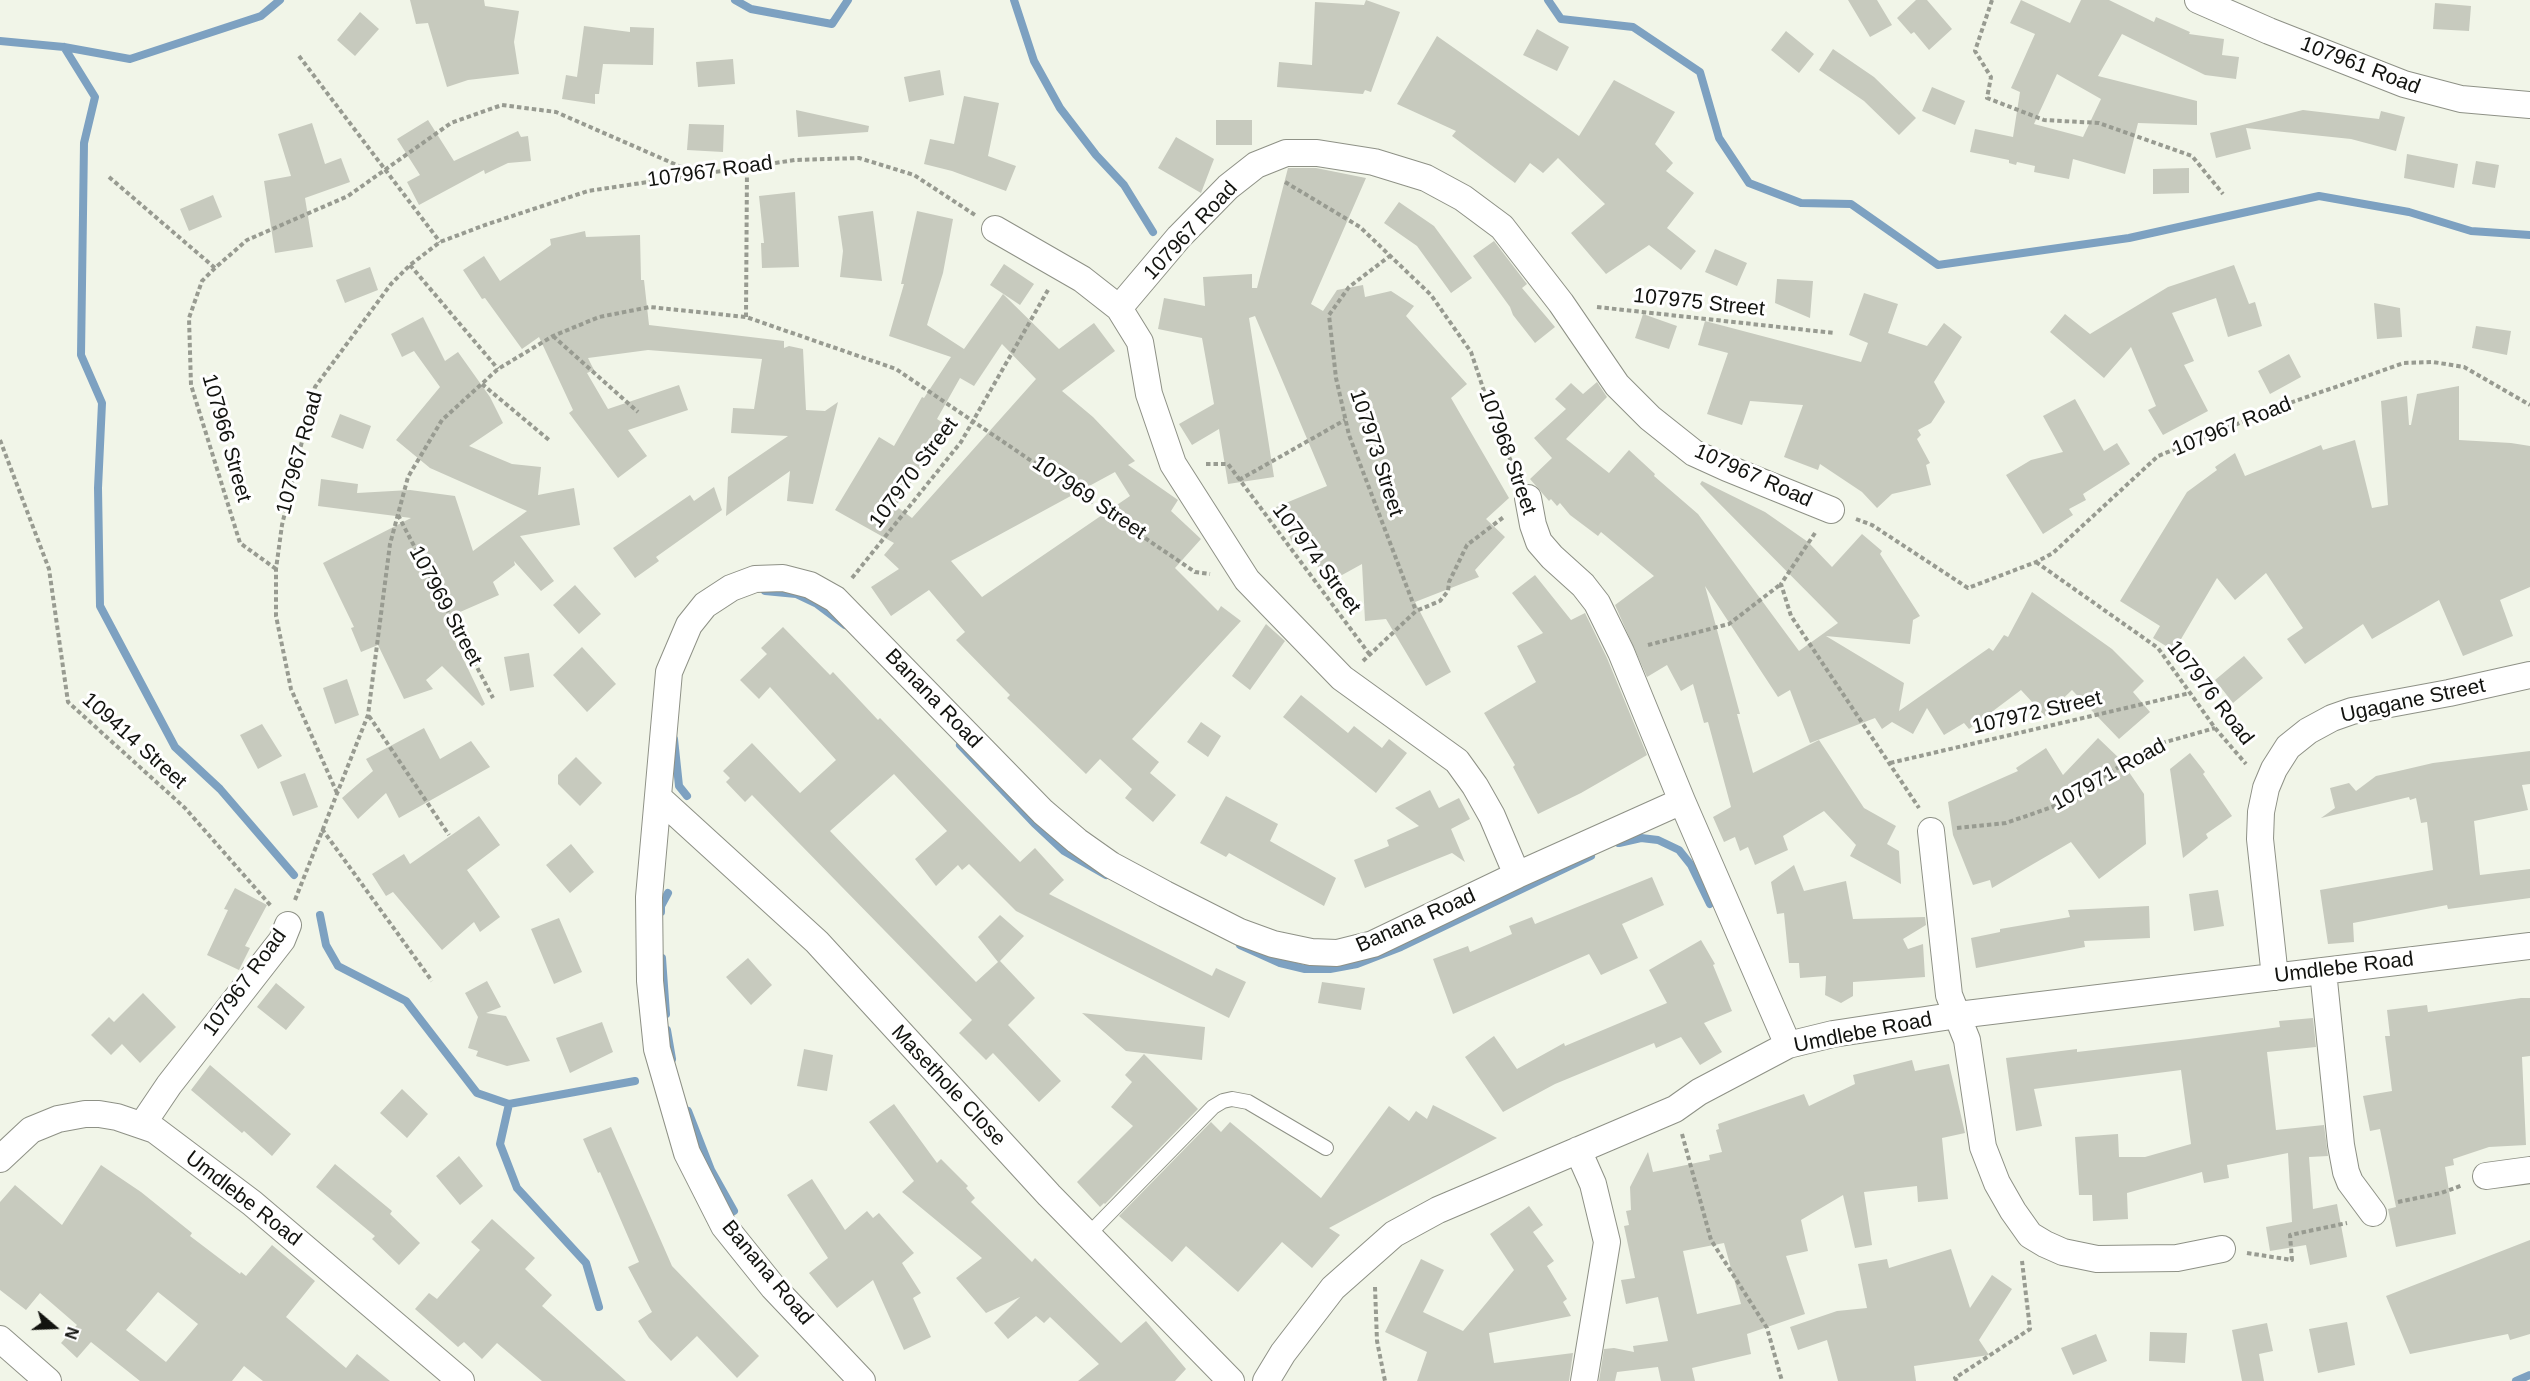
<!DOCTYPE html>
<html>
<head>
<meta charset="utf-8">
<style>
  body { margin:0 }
  #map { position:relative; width:2530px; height:1381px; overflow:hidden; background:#f1f5e8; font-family:Helvetica,sans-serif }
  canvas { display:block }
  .north { position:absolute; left:24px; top:1297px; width:60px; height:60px; -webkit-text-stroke:4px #fff; paint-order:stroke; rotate:109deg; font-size:16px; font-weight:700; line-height:24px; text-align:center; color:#12130f }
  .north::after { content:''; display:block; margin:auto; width:21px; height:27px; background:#12130f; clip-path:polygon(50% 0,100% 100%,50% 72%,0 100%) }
</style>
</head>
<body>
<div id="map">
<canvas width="2530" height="1381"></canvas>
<div class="north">N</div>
</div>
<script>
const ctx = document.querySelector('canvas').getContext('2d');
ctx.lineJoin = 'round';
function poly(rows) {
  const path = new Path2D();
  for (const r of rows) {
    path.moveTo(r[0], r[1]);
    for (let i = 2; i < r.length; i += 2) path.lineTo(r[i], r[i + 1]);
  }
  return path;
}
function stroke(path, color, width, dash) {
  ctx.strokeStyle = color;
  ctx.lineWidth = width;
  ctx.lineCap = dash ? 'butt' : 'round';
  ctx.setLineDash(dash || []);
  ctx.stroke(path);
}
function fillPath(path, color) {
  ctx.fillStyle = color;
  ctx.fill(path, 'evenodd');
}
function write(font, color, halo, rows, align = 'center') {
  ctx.font = font + ' Helvetica,sans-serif';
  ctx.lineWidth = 6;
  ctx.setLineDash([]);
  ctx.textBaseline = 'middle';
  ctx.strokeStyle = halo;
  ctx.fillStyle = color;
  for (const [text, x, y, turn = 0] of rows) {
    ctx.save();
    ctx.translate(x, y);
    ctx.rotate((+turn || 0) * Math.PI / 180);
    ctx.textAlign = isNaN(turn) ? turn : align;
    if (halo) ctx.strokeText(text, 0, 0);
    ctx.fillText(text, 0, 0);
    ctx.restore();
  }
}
stroke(poly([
  [735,0,751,9,832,24,848,0],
  [1014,0,1034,61,1060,108,1096,155,1124,185,1153,232],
  [1548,0,1561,19,1633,27,1700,72,1719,138,1749,183,1801,203,1851,204,1938,265,2129,238,2319,196,2409,212,2471,231,2530,235],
  [0,41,64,47,130,59,261,16,280,0],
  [64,47,95,97,84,143,81,355,102,403,98,488,100,606,175,747,220,789,294,875],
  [765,591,796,594,817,604,845,625],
  [674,739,679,786,687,796],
  [960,745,1034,823,1064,851,1106,875],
  [1619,843,1641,838,1658,840,1679,850,1691,865,1710,904],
  [661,912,661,906,668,893],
  [320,915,326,945,338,966,406,1001,477,1093,509,1104,635,1081],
  [1240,945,1280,963,1305,969,1330,969,1357,964,1401,947,1591,856],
  [662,958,666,1014],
  [667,1030,672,1059],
  [509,1104,500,1144,517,1188,586,1263,599,1307],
  [688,1111,711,1170,734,1211],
  [2516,1381,2530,1375]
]), '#7da1c1', 8);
fillPath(poly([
  [410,0,484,0,485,6,519,11,514,42,519,74,468,80,447,87,428,23,416,24],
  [1366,0,1400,12,1371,92,1365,90,1363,94,1277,87,1279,62,1312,65,1315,2,1364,5],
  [1848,0,1877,0,1892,25,1870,37],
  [1916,0,1927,0,1952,29,1929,50,1914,32,1911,34,1897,18],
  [2021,0,2070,23,2081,0,2109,0,2154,22,2156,17,2190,32,2189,34,2224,39,2222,55,2239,57,2236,79,2205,75,2122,34,2098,76,2197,101,2197,125,2138,123,2125,174,2073,159,2069,179,2034,172,2035,166,2017,162,2016,165,2009,163,2009,160,1970,152,1975,129,2013,137,2020,92,2011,88,2035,34,2010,23],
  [2057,74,2101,99,2083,137,2034,124],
  [2435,3,2471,6,2469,31,2433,29],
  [360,12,379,29,355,56,337,40],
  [584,26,630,32,630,27,654,28,653,65,603,64,599,94,595,94,595,104,562,99,566,75,577,77],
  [1537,29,1569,47,1557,71,1523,55],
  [1786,31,1814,54,1799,73,1771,50],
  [1437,36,1579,136,1614,80,1675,112,1655,144,1673,163,1666,171,1694,193,1667,228,1696,251,1681,270,1649,245,1606,274,1571,233,1605,204,1558,158,1543,173,1530,163,1515,183,1452,136,1456,131,1397,104],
  [1833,49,1874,77,1916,118,1899,135,1864,101,1819,70],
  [733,59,735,84,698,87,696,62],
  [940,70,944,95,909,102,904,77],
  [1932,87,1965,101,1955,125,1922,111],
  [964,96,999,103,988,156,1016,166,1006,191,952,171,924,164,930,139,954,144],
  [796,110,869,126,868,132,798,137],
  [2303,110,2379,119,2381,111,2405,117,2396,151,2351,139,2246,128,2251,149,2216,158,2210,133],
  [428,120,454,161,518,131,521,137,528,136,531,161,508,163,485,174,484,170,419,205,407,182,420,175,397,139],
  [1216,120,1252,120,1252,145,1216,145],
  [312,123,325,164,341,158,350,182,305,198,313,247,275,253,264,181,291,176,278,134],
  [689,124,724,125,723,152,687,150],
  [1176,137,1214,159,1201,193,1158,168],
  [2407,154,2458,164,2454,188,2404,178],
  [2476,161,2499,165,2495,188,2472,184],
  [1288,168,1316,168,1366,178,1311,304,1323,311,1337,290,1363,285,1365,297,1391,291,1414,306,1406,316,1467,384,1451,398,1509,498,1486,519,1505,537,1475,570,1479,577,1415,602,1451,672,1426,686,1386,619,1365,621,1362,564,1333,580,1329,573,1322,576,1304,536,1292,542,1276,507,1327,486,1255,316,1249,318,1274,477,1228,484,1219,429,1192,445,1179,424,1214,404,1202,338,1158,329,1164,298,1205,306,1203,277,1252,274,1252,288,1257,288],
  [2189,168,2189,193,2153,194,2153,169],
  [795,192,799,267,762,268,761,243,764,243,759,196],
  [213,195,222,217,189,231,180,209],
  [1399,202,1434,226,1472,278,1451,293,1417,246,1384,223],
  [873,211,882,281,840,277,843,251,838,216],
  [917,211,953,219,943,273,927,325,964,349,1003,294,1059,349,1094,323,1115,351,1062,391,1093,417,1135,461,1128,465,1178,500,1171,511,1201,539,1175,568,1218,611,1221,606,1241,621,1132,739,1159,762,1150,773,1176,795,1153,822,1125,798,1132,789,1100,759,1086,774,1007,698,1010,695,956,640,965,632,929,590,891,616,871,587,899,569,884,555,894,543,835,510,879,437,894,446,922,397,924,398,951,357,889,336,904,284,901,284],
  [1002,344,1036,379,912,518,896,506,948,426,937,419,960,378,974,386],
  [1115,472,1130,496,982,597,951,561],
  [585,231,586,237,640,235,641,280,644,280,649,325,784,341,784,348,789,346,803,349,806,410,825,411,838,402,813,504,787,501,790,471,726,516,728,477,788,436,731,433,733,408,754,409,762,359,648,350,588,358,594,370,587,373,608,409,679,385,688,410,628,430,647,456,618,478,569,413,573,410,539,337,522,349,485,298,482,299,463,270,484,256,500,281,551,245,550,239],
  [1494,241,1527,284,1522,288,1555,327,1535,343,1513,315,1510,307,1473,256],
  [1715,249,1747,263,1737,286,1705,272],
  [1004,264,1034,284,1020,305,990,285],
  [2234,265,2249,304,2255,302,2262,326,2228,337,2216,298,2172,313,2194,361,2184,365,2208,411,2163,435,2148,410,2156,406,2131,347,2104,378,2050,332,2065,314,2090,334,2168,287],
  [370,267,378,290,345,303,336,280],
  [1777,279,1813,281,1810,318,1775,303],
  [1864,293,1898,304,1888,333,1927,346,1944,323,1962,337,1934,382,1945,402,1931,423,1918,430,1921,435,1917,439,1930,463,1926,465,1931,485,1892,494,1877,508,1862,492,1820,464,1818,470,1784,457,1803,405,1750,401,1742,425,1707,414,1728,353,1698,345,1705,321,1861,362,1868,343,1849,335],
  [2374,303,2400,308,2402,337,2377,339],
  [1643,314,1677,326,1669,349,1635,338],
  [423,317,445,361,458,352,490,397,503,423,469,446,512,464,541,467,538,495,574,488,580,525,520,536,554,581,541,591,514,561,515,565,493,582,499,595,444,619,485,704,482,706,442,666,426,680,433,689,404,699,378,645,361,652,351,628,354,627,323,563,411,518,318,506,321,479,358,484,357,493,410,490,455,496,473,551,527,511,430,468,396,440,440,387,414,351,402,357,391,334],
  [2476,326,2511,331,2507,355,2472,348],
  [2289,354,2301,377,2270,394,2258,371],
  [1597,382,1607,397,1566,439,1609,473,1629,450,1655,474,1654,476,1698,514,1799,651,1838,623,1700,484,1702,481,1765,512,1808,542,1832,567,1862,534,1882,551,1880,554,1920,616,1913,620,1910,644,1826,636,1904,683,1899,711,1989,648,1993,651,2004,635,2008,637,2032,592,2112,649,2144,681,2133,692,2150,712,2119,739,2072,690,2045,716,2021,690,1969,729,1964,723,1944,735,1927,708,1913,734,1892,722,1882,729,1875,718,1810,743,1790,690,1778,697,1705,586,1740,714,1737,714,1753,773,1819,740,1864,808,1896,826,1887,844,1899,851,1901,884,1850,856,1856,845,1824,811,1783,836,1788,850,1755,865,1748,847,1740,851,1735,837,1724,842,1713,817,1731,807,1708,722,1704,723,1693,684,1681,691,1667,665,1647,677,1615,605,1654,576,1601,532,1598,536,1570,515,1560,503,1557,506,1551,499,1549,501,1530,479,1552,458,1534,438,1566,409,1555,399,1571,383,1583,394],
  [2459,386,2459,440,2511,443,2530,446,2530,587,2500,600,2513,636,2463,656,2439,600,2372,639,2363,624,2305,664,2287,639,2303,628,2266,573,2235,600,2217,578,2174,651,2153,638,2160,626,2120,601,2187,492,2217,470,2215,467,2235,453,2245,476,2321,445,2323,450,2355,440,2372,508,2388,505,2381,401,2407,396,2409,425,2411,425,2417,394],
  [2075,399,2104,451,2117,443,2130,464,2083,494,2086,500,2069,509,2073,515,2043,534,2006,475,2031,460,2063,452,2043,416],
  [340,414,371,426,363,449,331,437],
  [714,487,722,510,656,557,659,561,635,578,613,548,690,495,694,501],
  [1535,575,1571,620,1585,613,1607,658,1647,755,1581,793,1538,814,1513,767,1515,765,1484,713,1536,682,1517,646,1543,633,1512,593],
  [575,585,601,614,579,634,553,605],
  [1266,624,1285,641,1250,690,1232,676],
  [783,627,830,675,833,672,878,720,880,718,1020,862,1035,848,1064,880,1049,894,1212,976,1216,968,1246,982,1229,1018,1016,911,969,864,962,870,958,865,936,886,915,859,947,831,894,774,830,831,976,982,998,962,978,937,1000,915,1024,936,1000,961,1035,998,1008,1025,1061,1081,1039,1102,993,1053,986,1060,959,1033,972,1020,752,795,745,802,726,782,730,778,723,771,752,743,800,793,836,760,770,687,759,699,740,680,767,654,761,648],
  [582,647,616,684,587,712,553,675],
  [529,653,534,687,510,691,504,657],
  [2244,656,2263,678,2233,703,2215,680],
  [347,679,359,715,335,724,323,688],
  [1301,695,1348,733,1354,726,1382,748,1389,739,1407,753,1376,793,1283,717],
  [1201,722,1221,736,1208,757,1187,742],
  [262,724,282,756,258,769,240,735],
  [424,728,440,759,471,741,490,767,399,818,386,793,358,819,342,798,373,771,366,759],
  [2098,738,2120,759,2144,794,2146,844,2099,879,2071,842,1992,888,1990,880,1973,885,1953,835,1948,802,2018,771,2016,768,2046,748,2063,775],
  [2530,751,2530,784,2522,785,2528,810,2474,821,2480,875,2530,869,2530,898,2448,909,2447,905,2353,923,2354,942,2328,944,2320,890,2433,870,2427,822,2421,823,2416,798,2410,800,2409,797,2321,818,2335,808,2330,788,2349,783,2356,791,2376,776,2403,770,2433,763],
  [2190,753,2205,772,2203,774,2232,816,2206,834,2208,838,2183,858,2170,769],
  [576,757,602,783,580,806,558,784,558,775],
  [305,773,318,807,293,816,280,782],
  [1430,790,1439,808,1459,798,1470,819,1451,829,1465,862,1452,853,1365,888,1354,860,1389,846,1387,840,1419,826,1395,808],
  [1226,796,1278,824,1270,841,1336,878,1324,906,1229,853,1226,857,1200,843],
  [479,816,500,845,467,870,500,917,480,932,474,922,442,950,393,892,386,896,372,874,404,854,410,864],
  [571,844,594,872,570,893,546,865],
  [1794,865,1804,891,1846,881,1853,919,1925,917,1926,925,1903,939,1908,949,1923,944,1925,977,1853,982,1853,996,1841,1003,1825,995,1826,976,1800,978,1799,963,1789,963,1784,913,1777,914,1771,882],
  [1652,877,1664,905,1622,924,1638,958,1601,975,1589,954,1453,1014,1433,959,1468,946,1470,952,1512,934,1509,926,1532,917,1535,924],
  [235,888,267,905,245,946,250,948,239,970,207,955,228,910,224,909],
  [2218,890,2224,926,2194,931,2189,894],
  [2149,906,2150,938,2084,941,2085,947,1976,968,1971,938,2000,932,2000,929,2070,917,2068,910],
  [559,918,582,972,554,984,531,929],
  [1701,940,1715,964,1713,965,1732,1011,1704,1023,1722,1052,1700,1065,1681,1037,1656,1048,1654,1043,1555,1084,1503,1112,1465,1057,1494,1036,1517,1069,1564,1043,1565,1046,1667,1003,1649,970],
  [748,958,772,985,751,1005,726,977],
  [487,981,501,1007,486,1013,506,1016,530,1061,507,1066,476,1056,478,1051,468,1048,478,1017,465,993],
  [1322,982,1365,988,1361,1010,1318,1003],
  [276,983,305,1007,286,1030,257,1007],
  [143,993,176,1027,140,1063,122,1044,111,1055,91,1035,109,1017,114,1022],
  [2521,998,2530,998,2530,1056,2522,1057,2526,1145,2489,1147,2453,1159,2454,1165,2445,1167,2456,1234,2396,1247,2388,1209,2396,1207,2380,1129,2370,1131,2363,1096,2392,1091,2385,1036,2390,1036,2387,1010,2427,1005,2428,1012],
  [1082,1013,1205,1027,1202,1060,1126,1051],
  [2313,1018,2316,1047,2267,1052,2276,1130,2324,1125,2328,1156,2309,1157,2313,1209,2337,1204,2347,1257,2310,1265,2306,1245,2270,1251,2266,1227,2292,1222,2288,1153,2227,1165,2229,1178,2204,1183,2202,1172,2127,1193,2128,1219,2093,1221,2092,1195,2079,1195,2075,1137,2118,1134,2119,1157,2145,1157,2191,1144,2181,1070,2034,1089,2042,1126,2016,1131,2006,1058,2077,1049,2077,1052,2189,1039,2280,1027,2279,1021],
  [602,1022,613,1052,570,1073,556,1038],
  [804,1049,833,1055,827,1091,797,1086],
  [1144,1054,1198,1109,1105,1204,1104,1203,1100,1207,1077,1182,1133,1126,1111,1107,1132,1082,1125,1075],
  [1912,1060,1915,1071,1949,1064,1965,1133,1942,1138,1948,1199,1918,1202,1917,1186,1864,1192,1872,1245,1855,1248,1843,1195,1801,1220,1808,1251,1786,1256,1805,1314,1747,1334,1751,1354,1692,1368,1695,1381,1661,1381,1658,1367,1617,1372,1615,1381,1599,1381,1604,1349,1614,1348,1634,1352,1633,1346,1668,1341,1658,1297,1626,1304,1621,1280,1635,1278,1624,1226,1629,1225,1626,1211,1631,1210,1630,1187,1648,1152,1653,1172,1710,1160,1709,1155,1722,1152,1716,1130,1719,1129,1718,1124,1804,1094,1809,1106,1855,1084,1853,1075],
  [1724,1243,1741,1304,1697,1314,1683,1251],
  [210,1065,291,1134,272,1156,244,1131,242,1133,191,1090],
  [402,1089,428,1114,407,1138,380,1113],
  [894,1104,937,1163,941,1159,968,1186,966,1188,975,1198,971,1202,1032,1262,1035,1258,1121,1343,1146,1321,1186,1369,1175,1381,1078,1381,1099,1364,1050,1317,1044,1323,1036,1316,1008,1339,994,1323,1020,1297,986,1313,956,1278,982,1258,902,1192,914,1181,869,1122],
  [1433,1105,1497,1138,1329,1228,1340,1235,1312,1268,1282,1242,1238,1292,1186,1246,1172,1262,1119,1216,1211,1122,1221,1132,1230,1122,1321,1198,1389,1106,1409,1121,1416,1111,1427,1119],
  [611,1127,672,1266,759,1356,737,1378,697,1336,671,1361,649,1338,638,1321,652,1312,628,1267,639,1262,600,1172,598,1173,583,1139],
  [459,1156,483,1186,460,1205,436,1176],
  [335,1164,392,1211,390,1214,420,1243,399,1265,372,1239,375,1236,316,1187],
  [101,1165,141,1192,192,1233,190,1236,240,1274,241,1272,246,1276,272,1245,315,1281,286,1317,346,1368,357,1354,390,1381,263,1381,244,1366,232,1381,140,1381,91,1342,77,1358,61,1343,77,1325,40,1293,26,1310,0,1290,0,1202,15,1185,62,1225],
  [158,1292,198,1324,166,1362,126,1330],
  [812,1179,845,1230,867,1211,873,1218,879,1213,914,1253,902,1263,921,1293,913,1298,931,1337,904,1350,873,1280,837,1308,809,1273,828,1258,787,1195],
  [1529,1206,1543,1225,1533,1232,1554,1261,1547,1266,1567,1299,1563,1302,1571,1316,1489,1333,1494,1363,1573,1353,1569,1381,1417,1381,1427,1352,1385,1332,1421,1259,1444,1270,1423,1312,1463,1331,1514,1270,1490,1234],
  [492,1219,535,1258,525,1269,552,1295,542,1306,626,1381,542,1381,497,1343,482,1359,464,1342,458,1347,415,1309,429,1293,437,1299,480,1250,471,1242],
  [2530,1240,2530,1334,2510,1340,2508,1334,2410,1354,2386,1296],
  [1951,1249,1970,1308,1992,1275,2012,1289,1979,1340,1989,1355,1914,1366,1916,1381,1838,1381,1827,1340,1798,1350,1790,1327,1837,1311,1867,1308,1858,1264,1887,1259,1889,1268],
  [2347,1322,2355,1365,2318,1373,2309,1329],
  [2267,1323,2273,1351,2259,1354,2264,1381,2242,1381,2232,1330],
  [2150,1332,2187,1333,2185,1363,2149,1361],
  [2096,1334,2107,1361,2073,1375,2061,1348]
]), '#c7cabe');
const lane = poly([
  [1088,1235,1213,1107,1223,1101,1232,1099,1248,1102,1326,1148]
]);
const street = poly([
  [2198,0,2269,31,2404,84,2461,99,2530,105],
  [995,229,1082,279,1119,308,1179,237,1228,187,1256,165,1286,153,1317,153,1374,162,1426,178,1463,198,1502,227,1561,303,1617,385,1650,418,1694,453,1727,468,1831,510],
  [1119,308,1140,342,1149,394,1173,464,1247,580,1342,678,1457,761,1475,786,1492,816,1517,875],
  [1528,498,1533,525,1539,542,1552,557,1583,585,1597,603,1621,652,1682,801],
  [659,798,817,942,1049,1195,1231,1381],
  [1931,831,1949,995,1967,1040,1983,1147,1997,1183,2013,1211,2030,1235,2045,1244,2063,1252,2097,1259,2177,1258,2222,1249],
  [2323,971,2341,1145,2346,1172,2350,1182,2373,1213],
  [2275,977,2260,839,2261,812,2266,788,2274,769,2288,747,2308,731,2332,718,2352,711,2449,693,2530,675],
  [142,1125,169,1085,282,940,288,925],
  [1578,1150,1593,1184,1607,1242,1584,1381],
  [0,1159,31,1130,58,1119,85,1114,99,1114,117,1117,155,1130,252,1203,461,1381],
  [2486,1176,2530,1170],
  [0,1339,48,1381],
  [862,1381,773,1287,724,1226,687,1153,657,1049,650,981,649,897,669,672,689,625,705,605,731,588,755,579,783,578,810,585,835,599,1043,812,1077,841,1111,865,1165,894,1240,932,1273,944,1311,952,1337,953,1373,944,1517,875,1682,801,1788,1045],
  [1266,1381,1283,1353,1333,1288,1394,1234,1438,1210,1675,1109,1699,1092,1788,1045,1833,1034,1958,1015,2530,946]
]);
stroke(lane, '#8e9186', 16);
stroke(street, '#8e9186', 28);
stroke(poly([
  [1992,0,1975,51,1991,77,1987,98,2044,120,2099,123,2192,156,2223,194],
  [299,56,440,242],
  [109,177,215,268],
  [1285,182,1360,227,1431,295,1471,352,1498,433,1517,474],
  [1391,255,1349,287,1329,315,1336,378,1349,435,1416,611],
  [410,265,498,369],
  [1597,307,1834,333],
  [746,317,747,166],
  [553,336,638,412],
  [482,384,549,440],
  [0,440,49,569,68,702,185,808,271,906],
  [1206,464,1228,464,1370,655],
  [1239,480,1345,420],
  [398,515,493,698],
  [1856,519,1872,525,1968,588,2036,562,2053,553,2158,456,2284,405,2404,363,2433,362,2464,367,2530,405],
  [1815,533,1781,584,1791,616,1919,808],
  [2036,562,2158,648,2215,728,2246,764],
  [276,569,240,543,191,385,189,318,202,281,215,268,247,240,348,196,451,123,502,105,556,112,695,173],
  [852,578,961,442,1048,290],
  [1648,645,1729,624,1781,584],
  [1363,661,1416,611,1440,601,1448,591,1449,582,1467,545,1505,516],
  [369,716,449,835],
  [1890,763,2190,693],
  [337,793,291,689,276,616,276,569,282,525,315,387,391,284,410,265,440,242,485,225,588,191,795,160,859,158,914,175,975,215],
  [1957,828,2006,823,2055,806,2155,745,2215,728],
  [322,829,432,981],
  [295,900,368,715,390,544,408,477,442,420,498,369,553,336,599,317,650,307,746,317,896,369,1195,572,1210,574],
  [1682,1134,1711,1240,1767,1328,1782,1381],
  [2398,1202,2441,1193,2463,1185],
  [2247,1253,2292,1260,2290,1235,2347,1223],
  [1375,1287,1377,1341,1385,1381],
  [1957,1381,1955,1378,2030,1329,2022,1261]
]), '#989b91', 4, [4.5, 3]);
stroke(lane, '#fff', 14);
stroke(street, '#fff', 26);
write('21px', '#12130f', '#fff', [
  ["107961 Road",2360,66,21],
  ["107967 Road",710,172,-8],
  ["107967 Road",1191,231,-47],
  ["107975 Street",1699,303,6],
  ["107967 Road",2232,427,-22],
  ["107966 Street",226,438,74],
  ["107968 Street",1507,452,70],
  ["107967 Road",300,453,-75],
  ["107973 Street",1376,453,72],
  ["107970 Street",914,473,-53],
  ["107967 Road",1753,476,24],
  ["107969 Street",1089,498,34],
  ["107974 Street",1316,559,53],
  ["107969 Street",445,606,62],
  ["107976 Road",2210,693,52],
  ["Banana Road",933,699,46],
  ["Ugagane Street",2413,701,-12],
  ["107972 Street",2037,713,-13],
  ["109414 Street",134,741,42],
  ["107971 Road",2109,775,-29],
  ["Banana Road",1416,921,-24],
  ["Umdlebe Road",2344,968,-7],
  ["107967 Road",245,983,-54],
  ["Umdlebe Road",1863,1033,-11],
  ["Masethole Close",948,1086,47],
  ["Umdlebe Road",243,1199,38],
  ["Banana Road",767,1273,50]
]);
</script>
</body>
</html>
